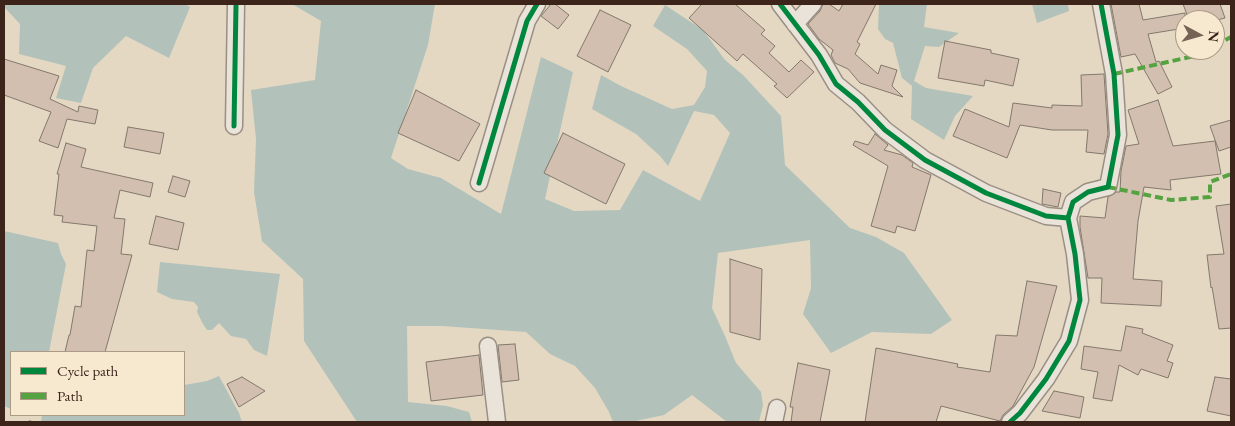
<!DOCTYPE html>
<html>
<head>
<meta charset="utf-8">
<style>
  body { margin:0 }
  #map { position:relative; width:1235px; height:426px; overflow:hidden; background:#e4d8c3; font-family:"EB Garamond",serif }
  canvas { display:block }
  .frame { position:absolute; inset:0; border:5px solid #3c241a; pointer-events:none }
  .legend { position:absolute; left:10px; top:351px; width:175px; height:65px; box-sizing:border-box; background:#f7e8d0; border:1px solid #ac9a87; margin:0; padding:6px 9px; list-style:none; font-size:15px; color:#3c241a }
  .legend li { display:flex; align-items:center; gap:10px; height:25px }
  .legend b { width:25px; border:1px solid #ac9a87 }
  .north { position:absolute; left:1175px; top:10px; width:50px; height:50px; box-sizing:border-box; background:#f7e8d0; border:1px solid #ac9a87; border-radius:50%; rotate:96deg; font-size:14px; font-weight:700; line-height:20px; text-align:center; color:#3c241a }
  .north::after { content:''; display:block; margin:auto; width:18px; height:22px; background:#776355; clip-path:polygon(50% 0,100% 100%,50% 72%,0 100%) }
</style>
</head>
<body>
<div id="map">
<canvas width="1235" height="426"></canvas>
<div class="frame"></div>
<ul class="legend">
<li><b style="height:6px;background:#00873e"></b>Cycle path</li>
<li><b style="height:6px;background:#54a340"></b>Path</li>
</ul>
<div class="north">N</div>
</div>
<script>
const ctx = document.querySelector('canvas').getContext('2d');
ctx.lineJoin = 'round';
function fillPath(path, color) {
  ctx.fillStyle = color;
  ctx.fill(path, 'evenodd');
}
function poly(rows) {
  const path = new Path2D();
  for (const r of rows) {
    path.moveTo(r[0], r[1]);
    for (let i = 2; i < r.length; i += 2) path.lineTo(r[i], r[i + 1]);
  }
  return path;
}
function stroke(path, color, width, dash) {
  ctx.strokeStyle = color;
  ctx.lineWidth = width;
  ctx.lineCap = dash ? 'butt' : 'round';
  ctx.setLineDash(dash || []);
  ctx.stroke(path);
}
fillPath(poly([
  [4,4,185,4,190,7,169,58,126,36,93,68,81,103,56,98,66,66,19,54,20,24,4,7],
  [292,4,435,4,428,45,391,158,408,169,441,178,501,214,541,57,573,72,545,199,574,211,620,210,643,170,700,201,730,133,714,115,694,111,668,166,660,156,636,134,592,109,601,75,621,86,672,109,694,105,705,87,707,71,687,49,653,26,665,5,703,30,725,60,743,75,781,116,785,165,850,228,876,237,904,253,952,320,931,334,872,332,831,353,803,314,811,288,810,240,718,253,712,308,725,336,736,363,761,392,763,405,759,422,727,422,692,395,664,415,631,422,613,422,609,412,595,388,575,366,550,354,526,332,442,326,407,326,408,402,447,406,469,412,472,422,357,422,304,341,303,279,262,241,254,192,256,139,251,90,315,80,321,21],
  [879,4,927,4,924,27,959,33,939,47,925,46,914,81,926,88,973,96,955,116,944,140,911,119,912,86,902,78,893,43,885,39,878,29],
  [1032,4,1068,4,1069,11,1037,23],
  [4,231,58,243,61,254,66,264,49,352,11,352,11,409,4,406],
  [160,262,280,274,267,356,254,350,246,339,231,336,219,323,212,330,207,330,203,324,197,312,198,307,194,302,172,299,157,292],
  [219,376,239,413,242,422,41,422,42,415,184,415,184,385,207,381]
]), '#b2c2ba');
const building = poly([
  [551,4,555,4,569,15,558,29,541,16,551,4],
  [702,4,735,4,765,30,761,34,775,46,769,53,789,72,801,60,814,72,787,98,774,86,777,84,743,54,737,61,689,18,702,4],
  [823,4,829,4,839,11,843,4,876,4,857,42,860,44,855,54,878,74,881,65,897,70,892,86,903,97,860,83,848,69,835,63,831,55,833,50,819,39,808,24,820,11,823,4],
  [1111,4,1139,4,1143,20,1185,13,1185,28,1148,34,1156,62,1159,61,1172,87,1158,94,1135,54,1121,57,1111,4],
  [1183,4,1220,4,1225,18,1217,20,1189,20,1183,4],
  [600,10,631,25,608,72,577,56,600,10],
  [945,41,991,50,991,53,1019,59,1013,86,985,80,984,86,938,78,945,41],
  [4,59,59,76,50,99,78,112,79,106,98,110,95,124,67,119,58,148,39,141,51,112,4,95,4,59],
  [1104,74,1108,134,1104,154,1086,152,1088,130,1052,130,1020,125,1007,158,953,136,965,109,1009,127,1013,103,1052,108,1052,105,1082,106,1081,75,1104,74],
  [416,90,480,124,459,161,398,133,416,90],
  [1158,100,1173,146,1215,141,1221,174,1170,180,1171,190,1144,187,1138,221,1133,279,1162,281,1161,306,1101,303,1102,278,1088,278,1080,227,1080,216,1105,218,1108,197,1116,192,1120,192,1121,171,1126,146,1139,144,1128,110,1158,100],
  [1231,120,1231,147,1219,151,1210,126,1231,120],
  [128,127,164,133,160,154,124,147,128,127],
  [563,133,625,164,606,204,544,173,563,133],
  [875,134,888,145,884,150,902,155,913,163,912,167,931,175,915,231,897,226,895,233,871,226,888,166,853,145,855,141,868,145,875,134],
  [66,143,86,149,81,167,153,183,150,197,120,190,114,218,125,219,121,254,132,255,105,352,65,352,69,335,70,335,75,306,81,307,87,250,94,251,97,226,62,222,63,216,54,215,59,174,57,174,66,143],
  [173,176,190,181,185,197,168,192,173,176],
  [1043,189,1061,193,1058,207,1042,204,1043,189],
  [1231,204,1231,328,1219,329,1212,287,1211,288,1207,255,1224,254,1216,206,1231,204],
  [156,216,184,223,178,250,149,244,156,216],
  [730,259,762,269,760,340,730,332,730,259],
  [1027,281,1057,286,1034,367,1013,406,1003,415,1000,421,941,406,936,422,865,422,876,348,958,364,957,367,990,372,996,335,1017,336,1027,281],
  [1126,326,1143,329,1142,333,1173,345,1167,361,1173,363,1168,378,1141,369,1138,375,1119,365,1112,401,1093,398,1098,372,1081,369,1084,346,1121,351,1126,326],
  [515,344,519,380,502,382,498,345,515,344],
  [479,355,483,395,431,401,426,362,479,355],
  [798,363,830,370,820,422,791,422,793,407,790,407,798,363],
  [242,377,265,391,239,407,227,384,242,377],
  [1215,377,1231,379,1231,416,1207,411,1215,377],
  [1054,391,1084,397,1080,418,1042,411,1054,391]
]);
fillPath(building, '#d2bfaf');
stroke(building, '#82786c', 1);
const minor = poly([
  [780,4,819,55,836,84,858,102,885,130,925,160,986,193,1046,216,1068,218,1075,254,1080,300,1069,341,1046,379,1020,413,1010,422],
  [795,24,813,4],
  [234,126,236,4],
  [479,183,527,21,537,4],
  [1068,218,1073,202,1088,192,1108,187,1118,135,1114,74,1101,4],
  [488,346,497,422],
  [774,422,777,408]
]);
stroke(minor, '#9a8f83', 19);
stroke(poly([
  [30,422,30,420]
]), '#aaa39a', 2.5, [4, 2.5]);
stroke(minor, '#e9e3d9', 16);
stroke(poly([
  [1215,46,1231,37],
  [1114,74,1199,55,1207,50],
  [1108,187,1171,200,1210,197,1210,182,1231,174]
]), '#54a340', 4, [8, 4]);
stroke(poly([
  [780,4,819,55,836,84,858,102,885,130,925,160,986,193,1046,216,1068,218,1075,254,1080,300,1069,341,1046,379,1020,413,1010,422],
  [234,126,236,4],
  [479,183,527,21,537,4],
  [1068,218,1073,202,1088,192,1108,187,1118,135,1114,74,1101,4]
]), '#00873e', 5);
</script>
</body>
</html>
